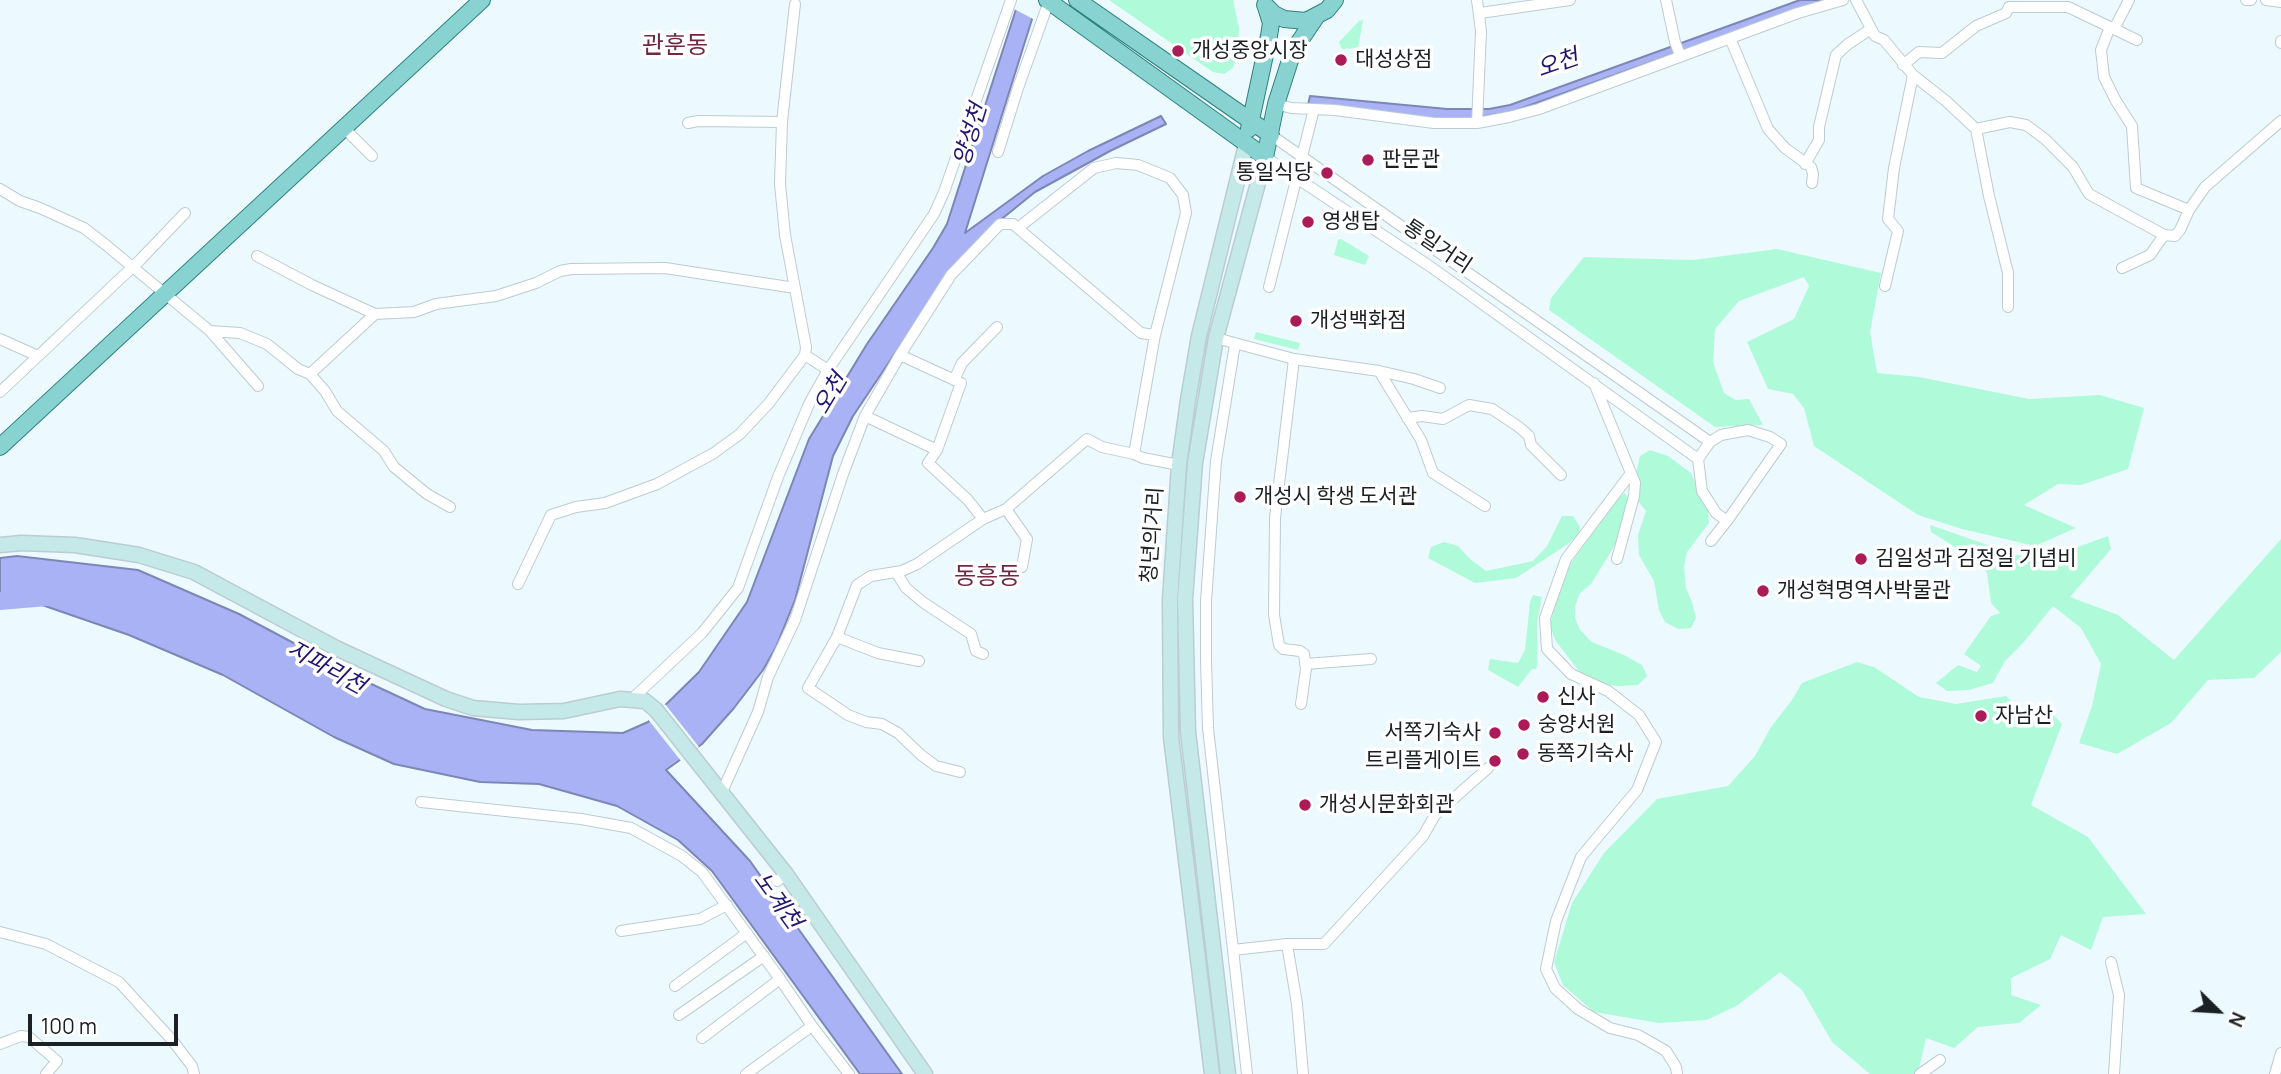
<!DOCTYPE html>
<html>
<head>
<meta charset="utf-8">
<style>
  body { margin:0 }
  #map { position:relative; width:2281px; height:1074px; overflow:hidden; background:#ecfaff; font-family:Manrope,sans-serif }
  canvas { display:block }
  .north { position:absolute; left:2183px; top:976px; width:70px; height:70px; -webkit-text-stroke:5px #fff; paint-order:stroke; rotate:114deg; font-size:19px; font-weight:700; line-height:28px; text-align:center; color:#1a2023 }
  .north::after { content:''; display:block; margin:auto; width:24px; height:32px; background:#1a2023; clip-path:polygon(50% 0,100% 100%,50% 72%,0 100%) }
  .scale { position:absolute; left:28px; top:1014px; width:150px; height:32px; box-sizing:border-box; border:4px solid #1a2023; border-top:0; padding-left:9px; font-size:21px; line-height:24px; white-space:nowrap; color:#1a2023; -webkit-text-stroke:5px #fff; paint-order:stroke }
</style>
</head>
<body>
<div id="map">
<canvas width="2281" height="1074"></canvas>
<div class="north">N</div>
<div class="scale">100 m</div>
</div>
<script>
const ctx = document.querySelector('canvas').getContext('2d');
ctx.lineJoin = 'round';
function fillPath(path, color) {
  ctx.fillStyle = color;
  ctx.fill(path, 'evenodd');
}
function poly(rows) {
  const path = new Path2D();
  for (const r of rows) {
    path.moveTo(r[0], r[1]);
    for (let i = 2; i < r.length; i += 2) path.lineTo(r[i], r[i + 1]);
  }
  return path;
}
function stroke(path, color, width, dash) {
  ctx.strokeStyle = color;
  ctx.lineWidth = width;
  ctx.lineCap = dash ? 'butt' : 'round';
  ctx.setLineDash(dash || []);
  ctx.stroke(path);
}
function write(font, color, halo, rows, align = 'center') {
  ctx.font = font + ' Manrope,"Noto Sans KR",sans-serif';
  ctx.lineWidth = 7;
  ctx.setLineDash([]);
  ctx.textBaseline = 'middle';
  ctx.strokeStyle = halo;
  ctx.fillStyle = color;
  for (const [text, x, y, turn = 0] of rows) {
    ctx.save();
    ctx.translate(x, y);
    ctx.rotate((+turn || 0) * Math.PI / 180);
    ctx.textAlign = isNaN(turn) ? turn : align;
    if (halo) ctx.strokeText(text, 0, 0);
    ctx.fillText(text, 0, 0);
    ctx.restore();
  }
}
fillPath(poly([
  [1109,0,1233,0,1239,28,1237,54,1233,68,1224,74,1213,72],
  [1363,20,1358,48,1342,49,1339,42,1359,21],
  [1341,239,1369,256,1365,265,1334,255,1338,240],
  [1777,249,1881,273,1870,332,1877,373,1919,377,2029,399,2100,395,2144,408,2128,469,2081,485,2058,484,2024,505,2076,528,2035,546,1962,529,1918,515,1814,446,1804,408,1793,394,1768,389,1747,342,1794,319,1809,286,1804,277,1739,301,1715,329,1713,362,1724,393,1736,400,1749,399,1763,425,1715,427,1549,310,1551,298,1584,257,1693,260],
  [1256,332,1300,343,1298,350,1254,339],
  [1650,450,1668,456,1691,473,1708,511,1709,523,1687,552,1684,567,1686,588,1692,602,1696,618,1691,628,1678,629,1665,622,1659,610,1654,581,1639,555,1638,535,1646,511,1638,501,1637,469,1640,456],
  [1625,493,1629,500,1617,542,1591,584,1580,593,1575,606,1575,618,1580,630,1592,642,1626,656,1642,665,1647,676,1638,685,1618,686,1602,684,1582,675,1555,640,1550,625,1557,599,1571,563,1618,498],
  [1562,516,1573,516,1580,527,1578,535,1568,544,1516,578,1475,583,1428,558,1431,547,1444,542,1458,546,1470,559,1486,571,1533,561,1547,546],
  [1930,525,2017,555,2045,559,2108,536,2111,549,2070,597,2118,615,2174,660,2281,539,2281,652,2254,678,2208,680,2171,723,2117,754,2079,743,2092,706,2101,664,2081,628,2053,606,2023,643,2005,661,1993,683,1969,690,1947,691,1936,683,1958,665,1977,672,1981,666,1964,654,1991,616,2000,613,1991,603,1987,573,1974,559,1931,532],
  [1533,595,1542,597,1537,622,1537,666,1536,669,1532,669,1518,687,1488,670,1490,659,1518,663,1525,650,1530,602],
  [1857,662,1874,667,1919,697,1956,704,2006,696,2026,715,2044,705,2062,724,2031,805,2088,837,2146,914,2103,917,2091,950,2061,935,2050,959,2011,978,2011,995,2041,1005,2019,1023,1978,1027,1954,1048,1926,1038,1919,1069,1922,1074,1870,1074,1832,1042,1802,990,1780,972,1738,1005,1707,1020,1659,1023,1594,1012,1563,985,1554,962,1572,903,1604,853,1657,799,1728,786,1755,756,1771,727,1792,700,1802,683]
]), '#affad8');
const water = poly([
  [1019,0,1038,0,965,233,1043,176,1088,151,1161,116,1166,124,1110,151,1035,192,993,226,952,268,853,416,833,456,795,600,776,647,763,670,734,708,702,744,666,770,750,861,902,1074,860,1074,712,871,678,840,617,806,539,784,480,782,394,764,334,737,223,675,129,635,16,596,0,601,0,558,17,556,138,570,239,614,367,682,425,709,532,730,623,733,648,722,699,672,747,602,809,439,867,344,933,248,947,224,1019,0],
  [1800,0,1824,0,1511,112,1472,118,1434,119,1308,105,1310,96,1447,109,1489,109,1510,105,1800,0]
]);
fillPath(water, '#a9b2f4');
stroke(water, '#7e86b5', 2);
fillPath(poly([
  [1017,0,1040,0,1035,20,1014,9],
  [665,704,699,747,681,761,647,718]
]), '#ecfaff');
stroke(poly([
  [0,601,47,597]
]), '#a9b2f4', 18);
const street = poly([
  [1666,0,1675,42,1680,55],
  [1856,0,1875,36,1884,40,1913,75,1946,101,1976,129,2010,122,2026,125,2045,139,2073,167,2089,194,2164,235],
  [2246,0,2251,0],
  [2266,0,2281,2],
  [1480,13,1570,0],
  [2110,27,2101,50,2104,77,2116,101,2132,126,2136,188,2189,210],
  [2114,29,2129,0],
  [1730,38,1768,129,1785,148,1811,167,1813,174,1812,183],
  [2281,41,2281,43],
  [1903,65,1919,52,1942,53,1976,26,2006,13,2009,7,2068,7,2137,40],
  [1276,104,1291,108,1335,110,1434,123,1477,123,1509,117,1539,109,1798,13,1843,0],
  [688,123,698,121,782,122],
  [1477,123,1481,31,1477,0],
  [344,128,372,156],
  [1976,129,1989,196,2008,273,2008,307],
  [1271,135,1710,442],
  [998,152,1018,88,1049,1],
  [1265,157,1431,267,1698,459],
  [1805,164,1819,140,1819,127,1836,55,1848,44,1871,29],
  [0,189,20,201,40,208,84,228,106,245,210,331,258,386],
  [1018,228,1094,168,1116,163,1138,165,1170,178,1183,195,1186,213,1155,335,1134,454,1143,458,1179,465],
  [257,256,312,285,375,314,414,312,436,304,496,296,536,283,560,271,571,269,665,268,795,288],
  [2122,268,2150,255,2164,235,2175,236,2180,230,2189,210,2205,187,2281,121],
  [1885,286,1898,231,1888,219,1894,168,1913,75],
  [1269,287,1314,109],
  [375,314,310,374,325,391,337,411,384,451,394,467,427,494,450,507],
  [210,331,240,333,267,344,298,369,310,374],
  [1216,338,1294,359,1379,371,1421,440,1433,473,1485,506],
  [0,339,38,356],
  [1235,344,1216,461,1206,601,1206,661,1208,728,1247,1074],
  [805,355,828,370],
  [900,355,961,383,937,450,928,463,968,500,983,519],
  [1294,359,1275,518,1274,615,1279,645,1283,649,1300,651,1304,654,1306,669,1301,704],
  [1379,371,1414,379,1440,388],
  [954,380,962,363,997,327],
  [1594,383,1635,483,1634,496,1617,559],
  [0,392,140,260,185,213],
  [865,416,937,450],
  [1407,418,1422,416,1443,419,1469,405,1492,409,1519,427,1529,436,1531,445,1561,475],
  [1631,473,1566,559,1545,618,1547,649,1571,674,1608,691,1639,715,1656,742,1637,790,1581,857,1556,921,1546,969,1555,988,1578,1009,1610,1028,1638,1035,1666,1051,1676,1067,1677,1074],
  [1006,509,1027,539,1022,567],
  [1711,541,1727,521,1781,444,1770,437,1748,430,1721,435,1710,442,1698,459,1702,491,1716,513,1727,521],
  [896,572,906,588,924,603,971,634,976,651,983,654],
  [518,584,551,515,576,507,605,503,657,484,714,453,740,434,769,403,805,355,806,347,785,235,780,184,782,122,795,4],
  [837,637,878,653,919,661],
  [1305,664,1371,659],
  [631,700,702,633,738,588,778,477,809,404,828,370,934,214,944,192,1011,0],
  [960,772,936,766,921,755,898,733,882,724,866,722,848,715,808,688,837,637,857,585,871,576,902,571,917,564,983,519,1006,509,1087,439,1102,447,1134,454],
  [721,794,758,712,768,677,795,620,843,474,865,416,900,355,951,275,1000,224,1013,224,1141,333,1155,335],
  [421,802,581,819,631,828,682,856,702,872,780,979,812,1026,849,1074],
  [777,881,786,874],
  [621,931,700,919,727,905],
  [0,932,46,944,119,982,172,1040,192,1066,194,1074],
  [1287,944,1297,1004,1303,1074],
  [1233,950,1287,944,1324,944,1423,836,1435,815,1488,768],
  [2111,962,2119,995,2114,1074],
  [675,986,747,933],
  [679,1015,764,956],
  [702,1038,780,979],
  [0,1044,21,1036,29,1037,57,1061,46,1074],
  [746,1074,812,1026],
  [1920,1074,1940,1060],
  [2275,1074,2281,1053]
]);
const secondary = poly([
  [0,545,21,543,75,545,139,555,194,572,336,648,446,699,473,708,519,712,564,711,620,699,645,701,656,710,786,874,925,1074],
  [1212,1074,1171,737,1170,600,1179,465,1188,400,1199,336,1246,145],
  [1228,1074,1188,732,1185,599,1195,463,1216,338,1265,157]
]);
const primary = poly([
  [1047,0,1265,157,1276,104,1293,51,1316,17],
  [1077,0,1271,135],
  [1265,5,1274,14,1284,19,1306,21,1327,10,1335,0],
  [1249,129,1269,36,1271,23,1266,7],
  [0,447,482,0]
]);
stroke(street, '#bbccd2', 12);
stroke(secondary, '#bbccd2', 17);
stroke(primary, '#2e8180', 18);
stroke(street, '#fff', 10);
stroke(secondary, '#c4e9e8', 14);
stroke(primary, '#88d3d1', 16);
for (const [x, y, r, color] of [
  [1178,51,7,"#aa1b57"],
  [1341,60,7,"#aa1b57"],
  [1368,160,7,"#aa1b57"],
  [1327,173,7,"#aa1b57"],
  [1308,222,7,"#aa1b57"],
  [1296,321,7,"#aa1b57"],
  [1240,497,7,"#aa1b57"],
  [1861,559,7,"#aa1b57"],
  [1763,591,7,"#aa1b57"],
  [1543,697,7,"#aa1b57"],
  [1981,716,7,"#aa1b57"],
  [1524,725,7,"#aa1b57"],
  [1495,733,7,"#aa1b57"],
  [1523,754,7,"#aa1b57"],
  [1495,761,7,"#aa1b57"],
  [1305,805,7,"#aa1b57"]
]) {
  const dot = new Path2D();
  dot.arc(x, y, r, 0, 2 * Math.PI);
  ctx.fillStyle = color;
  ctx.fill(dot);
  stroke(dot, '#fff', 2.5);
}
write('21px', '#1a2023', '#fff', [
  ["개성중앙시장",1192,51],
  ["대성상점",1355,60],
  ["판문관",1382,160],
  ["통일식당",1313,173,"right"],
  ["영생탑",1322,222],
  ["개성백화점",1310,321],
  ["개성시 학생 도서관",1254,497],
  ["김일성과 김정일 기념비",1875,559],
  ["개성혁명역사박물관",1777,591],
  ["신사",1557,697],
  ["자남산",1995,716],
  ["숭양서원",1538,725],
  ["서쪽기숙사",1481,733,"right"],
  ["동쪽기숙사",1537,754],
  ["트리플게이트",1481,761,"right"],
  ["개성시문화회관",1319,805]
], 'left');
write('21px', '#1a2023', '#fff', [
  ["통일거리",1437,247,34],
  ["청년의거리",1153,535,-86]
]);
write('italic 23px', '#211571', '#fff', [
  ["오천",1558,64,-19],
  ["양성천",971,135,-73],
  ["오천",831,394,-59],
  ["지파리천",326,668,29],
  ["노계천",777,901,54]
]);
write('24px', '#6f2a40', '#fff', [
  ["관훈동",675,46],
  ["동흥동",987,577]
]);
</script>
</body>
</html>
